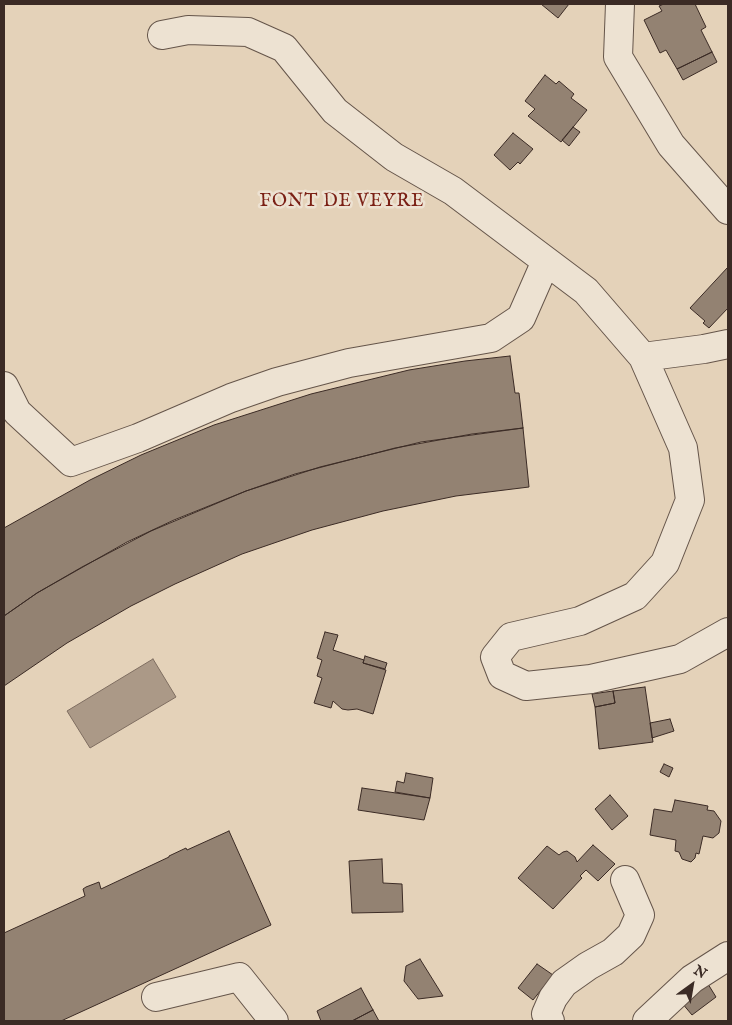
<!DOCTYPE html>
<html>
<head>
<meta charset="utf-8">
<style>
  body { margin:0 }
  #map { position:relative; width:732px; height:1025px; overflow:hidden; background:#e4d2b9; font-family:"IM FELL English",serif }
  canvas { display:block }
  .frame { position:absolute; inset:0; border:5px solid #3b2b25; pointer-events:none }
  .north { position:absolute; left:667px; top:960px; width:50px; height:50px; -webkit-text-stroke:4px #ede2d2; paint-order:stroke; rotate:32deg; font-size:14px; font-weight:700; line-height:20px; text-align:center; color:#3b2b25 }
  .north::after { content:''; display:block; margin:auto; width:18px; height:22px; background:#3b2b25; clip-path:polygon(50% 0,100% 100%,50% 72%,0 100%) }
</style>
</head>
<body>
<div id="map">
<canvas width="732" height="1025"></canvas>
<div class="frame"></div>
<div class="north">N</div>
</div>
<script>
const ctx = document.querySelector('canvas').getContext('2d');
ctx.lineJoin = 'round';
function fillPath(path, color) {
  ctx.fillStyle = color;
  ctx.fill(path, 'evenodd');
}
function poly(rows) {
  const path = new Path2D();
  for (const r of rows) {
    path.moveTo(r[0], r[1]);
    for (let i = 2; i < r.length; i += 2) path.lineTo(r[i], r[i + 1]);
  }
  return path;
}
function stroke(path, color, width, dash) {
  ctx.strokeStyle = color;
  ctx.lineWidth = width;
  ctx.lineCap = dash ? 'butt' : 'round';
  ctx.setLineDash(dash || []);
  ctx.stroke(path);
}
function write(font, color, halo, rows, align = 'center') {
  ctx.font = font + ' "IM FELL English",serif';
  ctx.lineWidth = 5;
  ctx.setLineDash([]);
  ctx.textBaseline = 'middle';
  ctx.strokeStyle = halo;
  ctx.fillStyle = color;
  for (const [text, x, y, turn = 0] of rows) {
    ctx.save();
    ctx.translate(x, y);
    ctx.rotate((+turn || 0) * Math.PI / 180);
    ctx.textAlign = isNaN(turn) ? turn : align;
    if (halo) ctx.strokeText(text, 0, 0);
    ctx.fillText(text, 0, 0);
    ctx.restore();
  }
}
const water = poly([
  [153,659,176,697,90,748,67,711,153,659]
]);
fillPath(water, '#ab9987');
stroke(water, '#7e6d60', 1);
const building = poly([
  [541,4,569,4,558,18,541,4],
  [664,4,695,4,706,27,701,30,712,52,677,69,666,50,660,53,644,20,662,11,659,6,664,4],
  [712,52,717,62,683,80,677,69,712,52],
  [545,75,556,84,559,81,574,94,571,98,587,110,561,142,528,116,535,109,525,101,545,75],
  [573,127,580,132,569,146,562,140,573,127],
  [513,133,533,149,520,164,518,162,510,170,494,155,513,133],
  [728,267,728,308,709,328,703,323,705,321,690,308,728,267],
  [510,356,515,393,519,393,523,428,472,434,395,448,295,474,246,491,174,520,127,542,37,593,4,616,4,528,90,480,141,455,214,425,311,394,409,370,465,361,510,356],
  [523,428,529,487,456,496,383,511,312,530,242,554,175,584,131,606,67,643,4,686,4,616,37,593,82,567,151,531,246,491,320,467,421,442,523,428],
  [325,632,338,635,333,650,364,660,363,663,386,670,373,714,357,709,348,710,342,709,333,701,331,708,314,703,322,678,317,676,322,660,317,658,325,632],
  [365,656,387,663,385,669,363,663,365,656],
  [645,687,653,742,599,749,595,707,615,703,613,691,645,687],
  [613,691,615,703,595,707,592,694,613,691],
  [670,719,674,731,652,738,650,723,670,719],
  [664,764,673,768,669,777,660,772,664,764],
  [406,773,433,778,430,798,395,792,397,781,404,783,406,773],
  [362,788,430,798,424,820,358,810,362,788],
  [610,795,628,816,612,830,595,809,610,795],
  [675,800,708,806,707,810,714,811,721,821,719,833,713,838,703,836,699,854,696,853,695,858,691,862,682,859,679,852,675,851,676,840,650,835,654,809,672,812,675,800],
  [229,831,271,925,61,1021,4,1021,4,933,85,896,83,889,86,887,99,882,101,889,169,857,169,856,186,848,187,850,229,831],
  [593,845,615,864,598,881,586,870,580,876,582,878,553,909,518,878,547,846,559,855,563,852,567,851,575,857,577,862,593,845],
  [382,859,383,883,402,884,403,912,352,913,349,861,382,859],
  [420,959,443,996,418,999,404,981,406,966,420,959],
  [537,964,553,975,533,1000,518,988,537,964],
  [708,984,716,997,692,1015,682,1003,708,984],
  [361,988,373,1010,352,1021,321,1021,317,1011,361,988],
  [373,1010,379,1021,352,1021,373,1010]
]);
fillPath(building, '#938272');
stroke(building, '#3b2b25', 1);
const minor = poly([
  [620,4,618,57,671,145,728,210],
  [162,35,188,30,248,32,284,48,335,111,394,157,453,191,586,291,643,357,683,448,690,500,665,563,635,596,580,621,511,637,495,657,502,675,526,686,591,679,680,659,728,632],
  [643,357,704,349,728,344],
  [4,386,17,412,71,462,138,438,231,398,277,382,349,363,491,338,521,318,546,261],
  [156,997,239,977,274,1021],
  [550,1021,546,1014,553,998,564,983,588,966,613,952,631,935,640,915,625,880],
  [647,1021,692,979,728,956]
]);
stroke(minor, '#65554a', 30);
stroke(minor, '#ede2d2', 28);
ctx.letterSpacing = '1px';
write('18px', '#7a1f14', '#ede2d2', [
  ["FONT DE VEYRE",342,202]
]);
ctx.letterSpacing = '0px';
</script>
</body>
</html>
